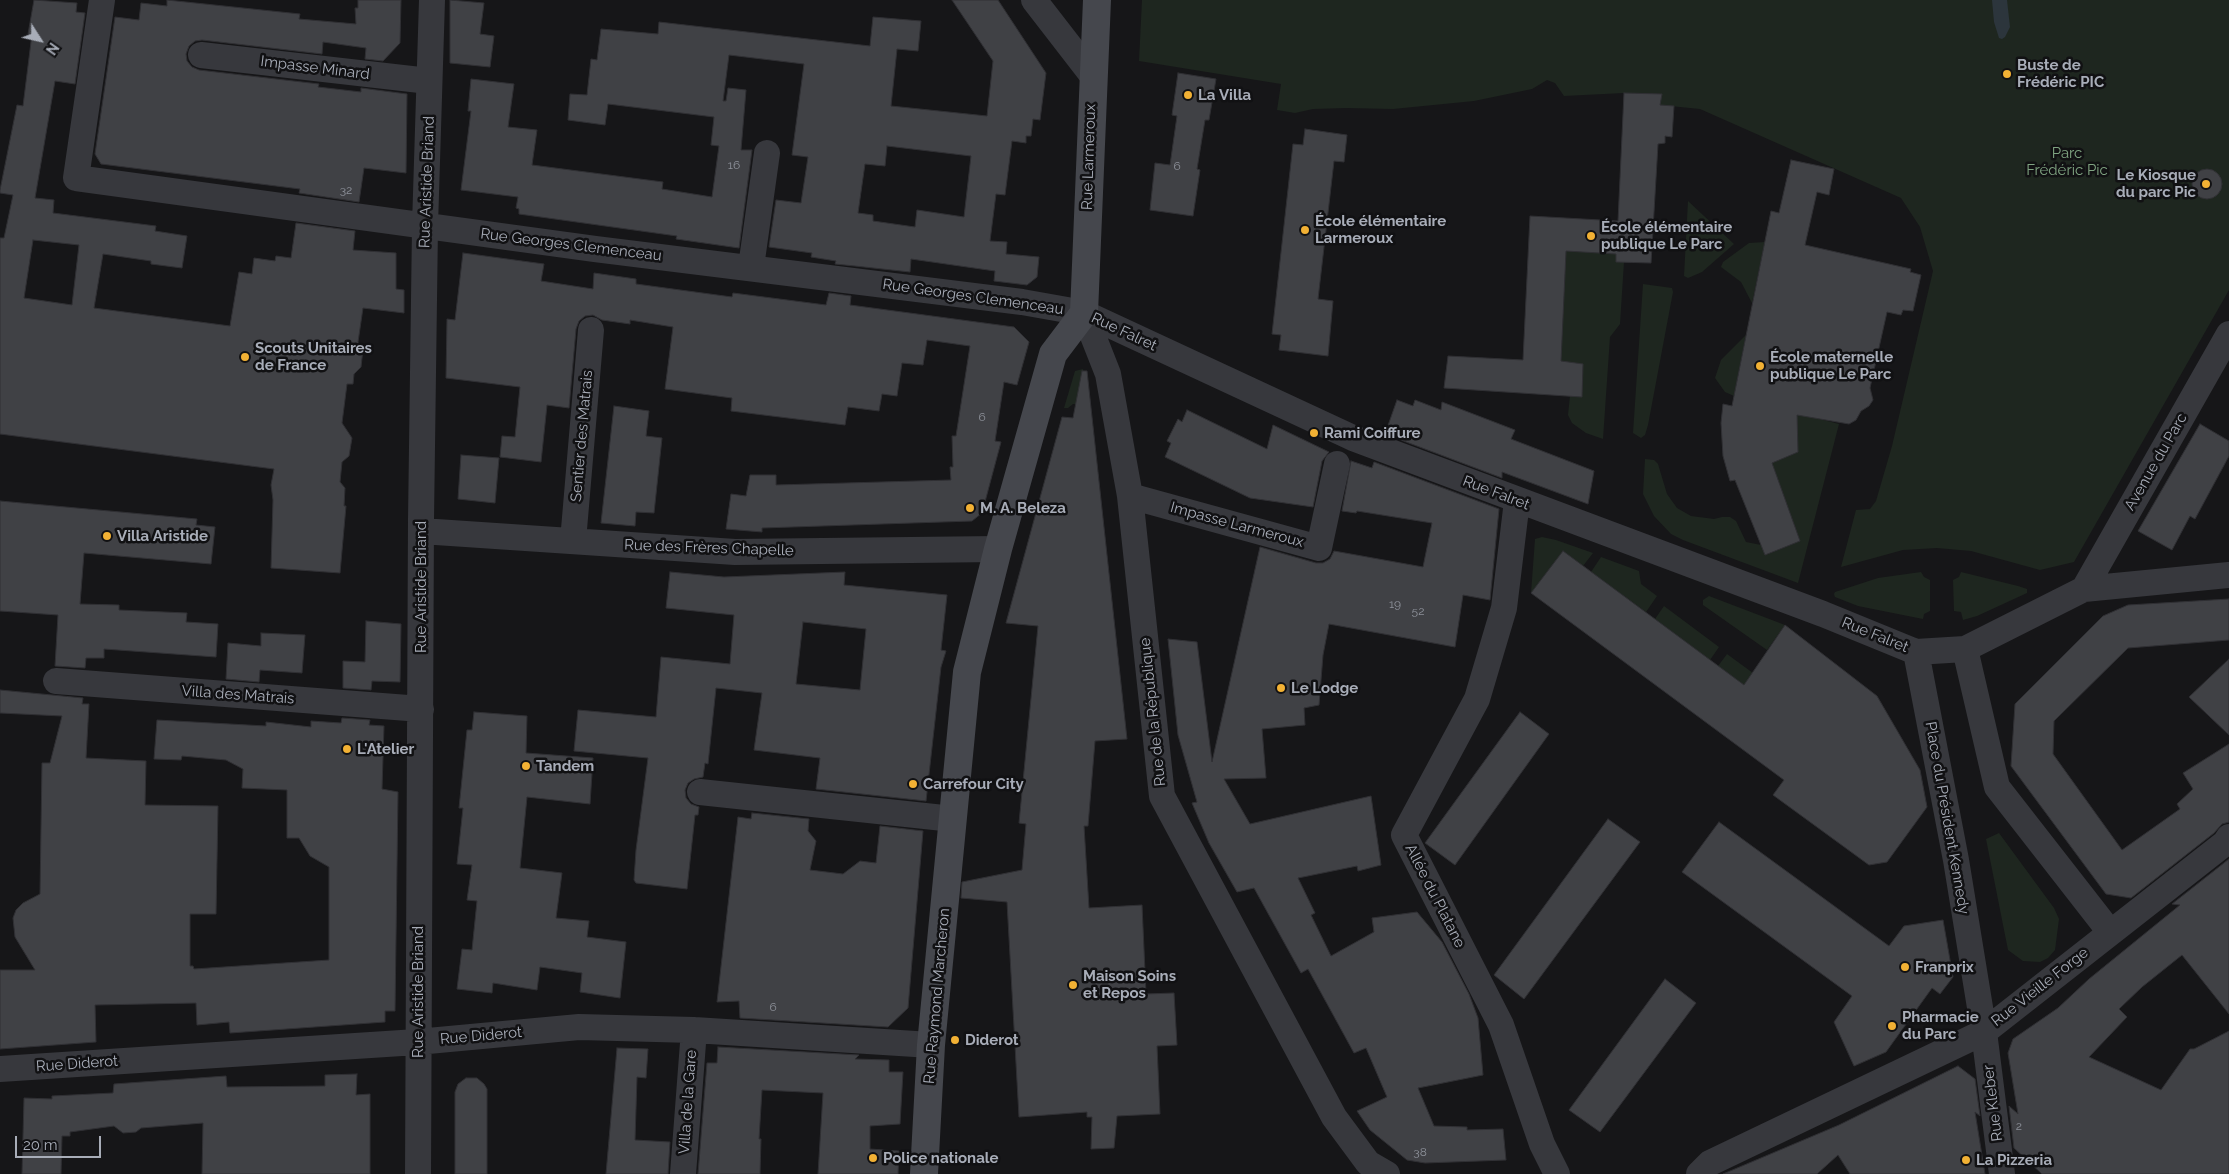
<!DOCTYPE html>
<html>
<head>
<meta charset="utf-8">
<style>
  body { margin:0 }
  #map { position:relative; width:2229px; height:1174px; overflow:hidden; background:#161618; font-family:Raleway,sans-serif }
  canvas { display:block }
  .north { position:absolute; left:15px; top:15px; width:50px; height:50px; -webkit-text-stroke:4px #111113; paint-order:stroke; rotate:125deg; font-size:14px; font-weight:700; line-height:20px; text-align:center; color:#a8adb8 }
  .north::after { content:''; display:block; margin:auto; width:18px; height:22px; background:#a8adb8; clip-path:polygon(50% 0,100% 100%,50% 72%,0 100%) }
  .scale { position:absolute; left:15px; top:1136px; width:86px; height:22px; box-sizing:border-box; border:2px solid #a8adb8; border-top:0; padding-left:6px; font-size:15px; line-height:18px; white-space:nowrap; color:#a8adb8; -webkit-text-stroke:4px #111113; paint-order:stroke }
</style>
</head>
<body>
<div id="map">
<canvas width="2229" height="1174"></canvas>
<div class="north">N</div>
<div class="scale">20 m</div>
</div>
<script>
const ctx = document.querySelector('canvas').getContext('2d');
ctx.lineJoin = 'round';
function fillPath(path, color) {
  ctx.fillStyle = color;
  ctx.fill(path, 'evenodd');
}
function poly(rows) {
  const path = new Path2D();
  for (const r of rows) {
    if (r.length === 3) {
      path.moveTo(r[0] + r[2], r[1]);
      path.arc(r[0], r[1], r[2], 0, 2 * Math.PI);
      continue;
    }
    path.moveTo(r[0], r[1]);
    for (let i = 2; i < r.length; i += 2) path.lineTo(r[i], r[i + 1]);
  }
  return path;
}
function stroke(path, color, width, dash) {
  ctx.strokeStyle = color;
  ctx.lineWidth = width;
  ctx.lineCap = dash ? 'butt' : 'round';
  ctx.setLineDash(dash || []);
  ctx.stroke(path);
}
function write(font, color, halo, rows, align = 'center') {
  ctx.font = font + ' Raleway,sans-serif';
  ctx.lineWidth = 5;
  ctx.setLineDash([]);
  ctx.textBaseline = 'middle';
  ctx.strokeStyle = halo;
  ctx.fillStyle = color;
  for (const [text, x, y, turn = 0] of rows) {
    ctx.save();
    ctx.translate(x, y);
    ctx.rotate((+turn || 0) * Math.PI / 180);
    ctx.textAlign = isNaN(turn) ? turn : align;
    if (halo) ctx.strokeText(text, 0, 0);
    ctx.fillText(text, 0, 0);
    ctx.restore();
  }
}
fillPath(poly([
  [1142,0,2229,0,2229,290,2074,562,2040,570,1971,551,1937,548,1903,550,1841,567,1856,510,1870,509,1876,501,1892,446,1933,271,1920,227,1901,198,1700,109,1660,105,1661,94,1624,93,1564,96,1555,83,1547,80,1532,89,1474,101,1393,109,1346,108,1313,109,1295,113,1277,110,1281,84,1139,61],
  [1688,201,1734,244,1702,272,1688,278,1684,276],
  [1765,242,1752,303,1741,282,1721,267,1723,262,1749,243],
  [1566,251,1616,254,1616,261,1624,262,1620,324,1610,337,1603,439,1586,433,1572,423,1568,415,1570,396,1582,396,1583,365,1561,361],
  [1643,284,1672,288,1673,292,1648,425,1645,435,1641,438,1633,433],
  [1746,335,1734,396,1725,392,1715,378,1721,360],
  [1083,369,1091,406,1073,404,1068,408,1064,408,1075,371],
  [1788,411,1839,424,1798,583,1683,540,1671,534,1654,516,1643,494,1645,459,1654,460,1658,464,1667,494,1677,508,1691,516,1714,519,1722,517,1730,517,1736,521,1746,542,1761,545,1766,555,1800,541,1772,463,1798,452,1797,420],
  [1542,537,1556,540,1593,553,1583,566,1563,551,1531,593,1535,539],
  [1601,557,1639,571,1641,584,1657,596,1646,612,1591,572],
  [1921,572,1924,577,1930,580,1930,611,1924,614,1923,619,1858,606,1835,597,1834,594,1835,592,1878,578],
  [1961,572,2018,586,2027,589,2027,593,1977,616,1963,620,1961,612,1954,611,1953,580,1959,577],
  [1709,596,1785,625,1767,650,1703,605,1703,600],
  [1664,606,1719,647,1710,660,1655,619],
  [1727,654,1783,695,1774,707,1718,666],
  [1999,833,2054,908,2059,919,2055,950,2048,958,2040,962,2023,961,2008,950,1986,839]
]), '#1e261f');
fillPath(poly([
  [1992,0,2007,0,2010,27,2005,37,2002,39,1999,38,1994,22]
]), '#2c353c');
const building = poly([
  [34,0,77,3,76,12,85,13,75,84,55,81,35,198,54,200,53,213,156,226,155,231,187,236,182,268,151,264,151,261,103,254,94,308,230,326,239,272,252,274,254,258,275,261,276,256,291,258,296,223,355,231,353,250,396,253,396,289,404,290,404,313,363,308,358,342,363,349,361,367,354,374,353,384,347,384,342,423,352,438,349,456,342,462,340,482,345,488,344,506,346,506,340,573,271,568,273,500,271,485,274,469,0,434,0,238,4,238,13,195,0,193,0,190,17,105,23,106,32,34,28,34,34,0],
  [33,240,79,245,72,305,24,298,33,240],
  [167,0,300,14,299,19,356,24,355,8,358,8,358,0,401,0,400,43,383,61,365,59,366,48,323,42,322,54,202,40,195,41,189,46,186,54,187,61,192,67,199,70,319,84,318,87,361,92,361,88,407,94,406,173,364,168,359,202,299,193,300,189,101,164,95,154,115,17,139,20,141,3,167,6,167,0],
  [450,0,484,3,480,34,494,36,490,67,450,63,450,0],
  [952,0,998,0,1046,73,1040,120,1033,119,1031,136,1026,136,1026,143,1012,141,1005,195,996,194,990,241,1007,242,1006,254,1039,257,1037,277,1027,285,994,281,995,271,911,259,910,272,855,266,835,264,836,261,811,257,812,253,769,247,776,200,801,203,808,157,792,155,804,64,729,55,723,101,726,101,728,88,746,90,741,150,752,150,739,248,676,239,677,236,519,214,519,209,516,208,518,197,461,190,471,111,468,111,471,79,514,84,508,127,537,130,532,165,663,182,662,189,712,197,719,146,711,145,714,117,608,104,605,125,568,120,570,94,587,95,591,59,597,60,601,29,658,34,659,22,870,46,873,17,921,21,918,51,897,49,891,106,987,116,993,61,952,0],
  [887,146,971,156,964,217,917,210,915,227,873,221,873,215,858,213,865,164,885,166,887,146],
  [1178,73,1216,79,1209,120,1205,120,1197,169,1200,170,1193,216,1150,210,1155,163,1170,165,1177,116,1172,115,1178,73],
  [1624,93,1662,94,1660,105,1674,106,1672,137,1665,136,1665,143,1658,144,1651,263,1616,262,1616,254,1566,251,1561,361,1583,364,1582,397,1444,388,1448,356,1523,360,1530,216,1618,221,1624,93],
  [1305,129,1347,135,1344,162,1334,161,1318,299,1333,301,1328,356,1279,350,1281,335,1272,334,1293,144,1303,145,1305,129],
  [1791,160,1834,169,1829,195,1817,192,1805,245,1911,269,1910,272,1921,275,1913,311,1903,310,1901,315,1887,312,1870,388,1873,400,1869,406,1861,411,1856,420,1849,424,1797,415,1798,452,1772,463,1800,541,1765,555,1735,480,1730,481,1723,456,1721,423,1723,404,1732,406,1771,211,1779,213,1791,160],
  [2207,184,15],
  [463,253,544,264,541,281,593,289,594,273,636,279,636,284,732,297,733,293,826,305,829,293,851,296,850,305,1014,327,1029,342,1017,385,1004,382,995,441,1001,442,982,513,972,521,762,528,762,532,726,529,731,494,746,496,750,475,776,475,776,485,951,480,950,467,953,467,952,436,956,436,970,346,927,340,923,365,902,363,897,396,882,394,879,411,848,407,845,425,731,411,732,398,665,389,673,327,630,320,630,324,602,320,593,315,585,316,579,321,576,329,569,408,547,405,541,462,500,457,502,436,515,437,520,387,446,378,447,319,455,320,463,253],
  [1082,371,1087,371,1127,739,1095,741,1088,826,1084,826,1089,908,1142,905,1146,994,1174,993,1177,1045,1157,1046,1160,1114,1117,1116,1114,1148,1091,1149,1092,1117,1087,1117,1087,1112,1019,1117,1007,902,961,898,962,882,1022,870,1026,824,1019,823,1038,626,1006,623,1062,417,1073,418,1082,371],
  [1397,400,1413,406,1415,400,1441,410,1442,402,1515,430,1511,439,1594,471,1588,504,1502,472,1502,478,1385,434,1397,400],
  [614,406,649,411,646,436,662,438,654,513,636,512,635,526,601,523,614,406],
  [1187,410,1267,449,1273,425,1329,452,1322,461,1313,507,1250,498,1165,457,1171,443,1167,441,1178,419,1182,422,1187,410],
  [2200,424,2229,441,2229,456,2195,519,2190,516,2172,550,2138,531,2200,424],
  [461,455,499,458,495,503,458,499,461,455],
  [1351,461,1372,468,1374,462,1499,509,1490,600,1463,595,1455,647,1329,624,1323,655,1319,705,1304,708,1305,725,1262,729,1266,778,1224,779,1250,824,1371,796,1381,865,1358,871,1357,866,1298,878,1315,913,1311,915,1331,956,1374,932,1372,918,1417,912,1442,942,1469,994,1478,1018,1483,1075,1418,1088,1434,1126,1467,1127,1467,1130,1503,1129,1506,1160,1425,1163,1407,1160,1370,1130,1357,1111,1387,1097,1366,1048,1354,1053,1308,969,1301,973,1254,888,1237,892,1209,843,1192,803,1197,802,1178,735,1168,639,1197,642,1212,762,1260,547,1316,563,1323,563,1330,559,1334,551,1423,567,1432,523,1357,511,1356,513,1342,511,1351,461],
  [0,501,197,519,196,525,215,527,211,564,84,553,80,604,119,605,119,610,187,613,186,622,218,624,216,657,104,649,104,658,86,658,85,668,55,666,58,615,0,611,0,501],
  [1563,551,1744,685,1785,625,1877,696,1920,770,1927,807,1887,862,1869,865,1773,795,1784,780,1531,593,1563,551],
  [670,572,724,577,845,572,844,585,947,595,941,650,946,651,941,667,926,801,816,789,820,758,754,750,762,693,716,688,708,764,705,763,703,777,694,779,688,783,685,790,686,798,691,804,699,807,698,815,695,815,687,889,636,883,634,880,636,850,648,758,574,751,578,710,656,717,661,657,730,664,734,615,666,608,670,572],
  [803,622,866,629,860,690,796,684,803,622],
  [2229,599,2229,640,2128,648,2054,721,2053,754,2122,850,2180,809,2177,804,2193,789,2183,773,2229,744,2229,822,2222,824,2214,833,2131,898,2106,894,2011,766,2015,704,2103,616,2128,605,2229,599],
  [366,621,401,624,400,682,372,681,371,690,343,688,343,661,365,662,366,621],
  [261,633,305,635,302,673,260,670,259,682,226,679,228,643,261,646,261,633],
  [2229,659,2229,735,2189,697,2229,659],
  [0,690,83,698,82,704,89,704,86,758,146,761,145,805,218,806,216,914,190,914,190,966,193,966,194,969,329,960,329,867,310,856,299,838,287,838,287,790,242,788,243,769,226,760,182,756,181,760,154,759,157,720,266,726,266,722,311,727,311,721,341,723,342,718,370,720,369,725,384,726,382,789,398,792,395,1011,385,1011,385,1022,230,1033,229,1022,197,1025,196,1003,95,1005,96,1042,0,1049,0,970,35,970,15,937,13,918,16,910,23,903,40,894,42,763,50,763,62,716,0,713,0,690],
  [474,712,527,716,526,753,593,758,590,804,527,797,520,868,562,873,556,918,589,921,587,937,626,942,620,998,580,992,582,973,540,967,537,990,493,983,492,993,457,989,462,949,472,950,477,901,467,900,472,865,457,864,463,808,459,808,467,730,472,730,474,712],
  [1520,712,1549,734,1455,865,1425,843,1520,712],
  [752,813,809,819,808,831,816,841,810,870,843,874,860,861,876,863,880,826,923,831,908,1008,888,1027,740,1018,739,1001,717,1002,738,817,751,819,752,813],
  [1608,819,1640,842,1524,999,1494,975,1608,819],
  [1719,822,1889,946,1904,926,1943,920,1953,977,1940,994,1932,988,1886,1052,1854,1066,1834,1022,1852,996,1682,872,1719,822],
  [2229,859,2229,1014,2182,955,2142,987,2119,1009,2127,1017,2089,1057,2161,1090,2190,1049,2194,1049,2229,1031,2229,1174,2042,1174,2014,1148,2009,1106,2018,1114,2008,1053,2013,1039,2058,1008,2089,979,2180,905,2172,904,2229,859],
  [1665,979,1696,1003,1600,1132,1569,1110,1665,979],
  [718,1047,859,1055,855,1059,889,1060,889,1072,903,1072,900,1124,870,1126,870,1149,899,1151,898,1174,818,1174,823,1093,762,1090,759,1139,761,1139,760,1174,698,1174,707,1063,717,1063,718,1047],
  [617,1048,648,1049,646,1078,637,1077,635,1140,670,1142,668,1174,606,1174,617,1048],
  [1958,1066,1975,1079,1980,1116,1975,1112,1985,1174,1850,1174,1838,1155,1817,1174,1723,1174,1839,1125,1958,1066],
  [357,1074,356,1095,370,1094,370,1174,202,1174,203,1123,141,1128,136,1132,123,1133,114,1126,70,1132,70,1136,62,1136,61,1174,22,1174,24,1098,52,1099,52,1096,113,1093,114,1084,226,1076,227,1087,325,1086,325,1075,357,1074],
  [466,1078,477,1078,484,1084,487,1089,487,1174,455,1174,455,1092,458,1084,466,1078]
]);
fillPath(building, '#404145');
stroke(building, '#303034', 1);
stroke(poly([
  [102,0,76,178,595,249,1022,302,1084,313,1353,438,1823,614,1916,652,1965,649,2084,589,2229,575],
  [1034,0,1092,75],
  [201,55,429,81],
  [751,267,767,153],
  [1084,313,1108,374,1130,496,1162,796,1334,1117,1368,1163,1387,1174],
  [1130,496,1319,548,1337,464],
  [1517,501,1504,608,1477,699,1404,835,1501,1025,1542,1144,1557,1174],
  [421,531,735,552,998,549],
  [573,541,591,330],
  [2084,589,2229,334],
  [1965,649,1997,787,2110,932],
  [1916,652,1956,860,1984,1032,2002,1174],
  [56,681,421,709],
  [700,792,953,819],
  [0,1069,417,1042,579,1027,694,1030,931,1045],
  [418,1174,421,520,425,226,432,0],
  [683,1174,694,1030],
  [1699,1174,1710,1163,1984,1032,2225,843,2229,837]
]), '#37383d', 26);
stroke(poly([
  [924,1174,931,1045,967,672,998,549,1053,354,1084,313,1097,0]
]), '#45474d', 28);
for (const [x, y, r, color] of [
  [2007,74,5,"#f2b134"],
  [1188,95,5,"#f2b134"],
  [2206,184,5,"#f2b134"],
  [1305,230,5,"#f2b134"],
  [1591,236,5,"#f2b134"],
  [245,357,5,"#f2b134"],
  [1760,366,5,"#f2b134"],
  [1314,433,5,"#f2b134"],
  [970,508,5,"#f2b134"],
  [107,536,5,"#f2b134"],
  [1281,688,5,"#f2b134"],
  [347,749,5,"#f2b134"],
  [526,766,5,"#f2b134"],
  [913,784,5,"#f2b134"],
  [1905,967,5,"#f2b134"],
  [1073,985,5,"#f2b134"],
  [1892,1026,5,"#f2b134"],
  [955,1040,5,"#f2b134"],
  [873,1158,5,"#f2b134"],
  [1966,1160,5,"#f2b134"]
]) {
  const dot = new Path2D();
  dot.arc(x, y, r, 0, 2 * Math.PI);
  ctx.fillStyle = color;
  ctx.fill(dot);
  stroke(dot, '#111113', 2);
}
write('12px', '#8e929b', null, [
  ["16",734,165],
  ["6",1177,166],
  ["32",346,190],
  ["6",982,417],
  ["19",1395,604],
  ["52",1418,611],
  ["6",773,1007],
  ["2",2019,1126],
  ["38",1420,1152]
]);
write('bold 15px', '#a8adb8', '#111113', [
  ["Buste de",2017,65],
  ["Frédéric PIC",2017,82],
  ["La Villa",1198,95],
  ["Le Kiosque",2196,175,"right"],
  ["du parc Pic",2196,192,"right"],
  ["École élémentaire",1315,221],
  ["Larmeroux",1315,238],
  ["École élémentaire",1601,227],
  ["publique Le Parc",1601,244],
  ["Scouts Unitaires",255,348],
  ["de France",255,365],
  ["École maternelle",1770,357],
  ["publique Le Parc",1770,374],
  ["Rami Coiffure",1324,433],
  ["M. A. Beleza",980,508],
  ["Villa Aristide",117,536],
  ["Le Lodge",1291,688],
  ["L'Atelier",357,749],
  ["Tandem",536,766],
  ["Carrefour City",923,784],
  ["Franprix",1915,967],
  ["Maison Soins",1083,976],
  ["et Repos",1083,993],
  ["Pharmacie",1902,1017],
  ["du Parc",1902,1034],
  ["Diderot",965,1040],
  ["Police nationale",883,1158],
  ["La Pizzeria",1976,1160]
], 'left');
write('15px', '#a8adb8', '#111113', [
  ["Impasse Minard",315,68,7],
  ["Rue Larmeroux",1089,157,-88],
  ["Rue Aristide Briand",427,182,-88],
  ["Rue Georges Clemenceau",571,245,7],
  ["Rue Georges Clemenceau",973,297,8],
  ["Rue Falret",1124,332,25],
  ["Sentier des Matrais",582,436,-85],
  ["Avenue du Parc",2156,462,-60],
  ["Rue Falret",1496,493,21],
  ["Impasse Larmeroux",1237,525,15],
  ["Rue des Frères Chapelle",709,548,2],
  ["Rue Aristide Briand",421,587,-90],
  ["Rue Falret",1875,635,22],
  ["Villa des Matrais",238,695,4],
  ["Rue de la République",1153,712,-96],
  ["Place du Président Kennedy",1947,818,80],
  ["Allée du Platane",1435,896,63],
  ["Rue Vieille Forge",2040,987,-38],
  ["Rue Aristide Briand",418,992,-90],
  ["Rue Raymond Marcheron",937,996,-85],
  ["Rue Diderot",481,1036,-5],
  ["Rue Diderot",77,1064,-4],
  ["Villa de la Gare",688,1102,-86],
  ["Rue Kleber",1993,1103,-97]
]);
write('15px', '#7fa381', '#111113', [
  ["Parc",2067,153],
  ["Frédéric Pic",2067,170]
]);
</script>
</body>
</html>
